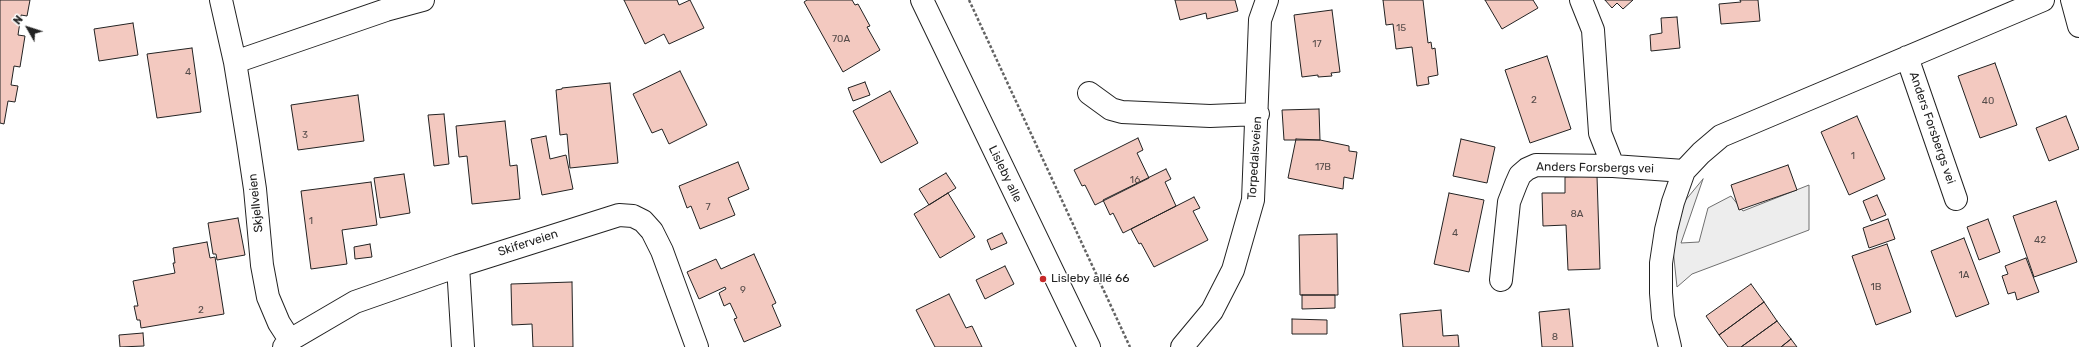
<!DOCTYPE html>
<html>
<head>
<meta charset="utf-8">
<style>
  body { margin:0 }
  #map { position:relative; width:2079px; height:347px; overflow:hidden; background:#fff; font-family:Rubik,sans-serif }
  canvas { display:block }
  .north { position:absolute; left:8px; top:8px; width:40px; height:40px; -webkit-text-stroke:3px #fff; paint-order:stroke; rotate:309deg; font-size:11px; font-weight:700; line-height:16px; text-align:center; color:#222 }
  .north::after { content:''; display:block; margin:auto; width:14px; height:18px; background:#222; clip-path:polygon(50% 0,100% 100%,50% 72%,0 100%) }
</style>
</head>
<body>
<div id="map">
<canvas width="2079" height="347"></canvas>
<div class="north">N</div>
</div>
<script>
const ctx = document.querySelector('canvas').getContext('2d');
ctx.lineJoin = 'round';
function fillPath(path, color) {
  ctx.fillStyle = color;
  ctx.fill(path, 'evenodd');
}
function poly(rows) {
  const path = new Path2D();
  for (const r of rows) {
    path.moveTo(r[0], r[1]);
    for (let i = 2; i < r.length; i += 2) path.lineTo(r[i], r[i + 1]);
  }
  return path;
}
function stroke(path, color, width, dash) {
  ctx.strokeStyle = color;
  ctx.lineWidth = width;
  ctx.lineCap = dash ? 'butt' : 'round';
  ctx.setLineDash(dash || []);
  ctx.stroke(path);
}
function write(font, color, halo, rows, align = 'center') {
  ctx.font = font + ' Rubik,sans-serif';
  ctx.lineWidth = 3;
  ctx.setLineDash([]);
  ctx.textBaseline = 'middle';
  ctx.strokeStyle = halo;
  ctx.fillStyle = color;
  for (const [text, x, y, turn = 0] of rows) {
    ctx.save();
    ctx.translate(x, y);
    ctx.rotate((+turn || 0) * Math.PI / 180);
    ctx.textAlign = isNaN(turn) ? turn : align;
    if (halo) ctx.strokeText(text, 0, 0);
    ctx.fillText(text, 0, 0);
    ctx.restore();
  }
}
const parking = poly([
  [1703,179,1681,243,1699,242,1708,208,1731,196,1743,211,1809,185,1809,230,1692,274,1677,287,1673,249,1684,202,1703,179]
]);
fillPath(parking, '#ededed');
stroke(parking, '#6f6f6f', 1);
const building = poly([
  [0,0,30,0,27,16,21,15,18,35,25,36,20,67,14,66,11,85,18,86,15,102,8,101,4,124,0,123,0,0],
  [624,0,677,0,679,5,690,0,704,28,669,44,664,34,645,44,624,0],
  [807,0,852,0,855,5,858,4,870,26,867,27,880,50,843,72,804,2,807,0],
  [1175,0,1235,0,1238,11,1207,19,1206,13,1180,20,1175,0],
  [1383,0,1423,0,1428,43,1431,42,1432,49,1435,48,1438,75,1428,77,1429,84,1417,86,1412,47,1396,49,1393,24,1386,25,1383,0],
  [1485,0,1533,0,1538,8,1502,29,1485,0],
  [1605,0,1633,0,1623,9,1617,3,1612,8,1605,0],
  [1740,0,1758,0,1760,21,1721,24,1719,4,1741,2,1740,0],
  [1332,10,1340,72,1331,73,1332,76,1318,77,1318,75,1302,77,1294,15,1332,10],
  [1677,17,1680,48,1651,51,1650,35,1662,33,1661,18,1677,17],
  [133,23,138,55,99,61,94,29,133,23],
  [192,48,201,112,157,118,147,54,192,48],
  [1547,56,1571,129,1530,143,1505,70,1547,56],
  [1995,63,2017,125,1980,138,1958,76,1995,63],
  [680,71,707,125,669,144,662,129,652,133,633,94,680,71],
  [865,82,870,95,853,101,848,88,865,82],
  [610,83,618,163,570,168,567,134,560,135,556,90,562,89,562,88,610,83],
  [890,91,918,143,881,163,853,111,890,91],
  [358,95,364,141,298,150,291,105,358,95],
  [1319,109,1320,140,1284,140,1282,110,1319,109],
  [444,114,449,164,434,166,428,115,444,114],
  [1857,116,1885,179,1849,195,1821,132,1857,116],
  [2066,116,2079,149,2049,161,2036,128,2066,116],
  [505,121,510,166,517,165,520,199,472,204,467,156,459,157,456,126,505,121],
  [546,136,550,159,566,155,573,189,542,195,531,139,546,136],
  [1138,138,1143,150,1137,153,1149,178,1095,205,1085,185,1082,186,1074,170,1138,138],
  [1296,139,1320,140,1349,146,1349,151,1357,152,1353,179,1344,177,1343,189,1288,178,1296,139],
  [1461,139,1495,147,1487,183,1453,176,1461,139],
  [738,162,749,189,728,198,735,215,700,229,691,206,687,208,679,186,738,162],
  [1788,165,1797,190,1739,210,1731,185,1788,165],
  [1166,169,1171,179,1165,182,1176,206,1123,233,1113,213,1110,215,1103,200,1166,169],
  [946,173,956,188,929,205,919,189,946,173],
  [404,174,410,213,380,218,374,178,404,174],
  [1597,176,1600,269,1568,270,1566,225,1543,226,1542,193,1565,193,1565,177,1597,176],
  [371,182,377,225,342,230,347,264,311,269,301,191,371,182],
  [948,193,975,237,940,258,914,214,948,193],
  [1449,193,1484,200,1469,272,1434,264,1449,193],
  [1877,195,1886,215,1871,221,1863,201,1877,195],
  [1194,197,1200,208,1193,211,1208,240,1154,267,1141,243,1139,244,1131,229,1194,197],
  [2056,201,2077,262,2034,277,2013,216,2056,201],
  [238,218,245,255,217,260,216,254,213,254,208,223,238,218],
  [1888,219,1895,239,1869,248,1863,228,1888,219],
  [1988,219,2000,252,1979,260,1967,227,1988,219],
  [1002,233,1007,243,991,250,987,240,1002,233],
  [1337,234,1338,295,1300,295,1299,235,1337,234],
  [1964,238,1989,304,1956,317,1931,251,1964,238],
  [207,242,210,258,215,257,224,314,141,328,140,320,137,320,134,306,138,306,133,281,175,273,173,263,175,263,173,248,207,242],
  [370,244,372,257,355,259,354,247,370,244],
  [1887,244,1911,312,1876,325,1852,256,1887,244],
  [754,254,776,303,772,305,781,326,744,342,734,319,737,318,730,303,724,306,719,293,726,289,725,287,699,299,687,272,716,259,721,269,754,254],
  [2026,258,2039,292,2017,300,2015,292,2008,294,2002,276,2008,274,2005,266,2026,258],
  [1005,266,1014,284,985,299,976,280,1005,266],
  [572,282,573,347,533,347,532,324,512,325,511,284,572,282],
  [1751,284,1764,302,1719,335,1706,316,1751,284],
  [949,294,966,328,972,326,982,347,935,347,916,310,949,294],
  [1302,295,1335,295,1335,308,1302,309,1302,295],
  [1764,302,1777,321,1741,347,1728,347,1719,335,1764,302],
  [1569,309,1573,347,1542,347,1539,312,1569,309],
  [1441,310,1443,336,1458,335,1459,347,1403,347,1400,314,1441,310],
  [1292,319,1327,320,1327,334,1292,334,1292,319],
  [1777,321,1791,339,1781,347,1741,347,1777,321],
  [143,333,144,346,120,347,119,335,143,333],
  [1791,339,1797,347,1781,347,1791,339]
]);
fillPath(building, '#f3c9c0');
stroke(building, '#222', 1);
const minor = poly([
  [221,0,235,62,248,142,255,189,262,265,268,297,279,323,290,340],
  [922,0,1089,347],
  [1581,0,1593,30,1600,133,1613,166],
  [2072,0,2079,26],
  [1907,57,1956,199],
  [235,62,386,10,423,0],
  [1089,93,1111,109,1122,112,1210,116,1258,114],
  [458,266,463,347],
  [1501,280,1509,202,1516,184,1520,175,1527,169,1536,165,1613,166,1684,171],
  [284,347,290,340,355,302,458,266,619,215,633,216,643,221,652,231,662,251,697,347],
  [1182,347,1212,311,1233,270,1253,200,1260,20,1267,0],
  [1670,347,1663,317,1661,293,1661,263,1666,230,1673,202,1684,171,1701,153,1721,136,2043,0]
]);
stroke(minor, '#222', 24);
stroke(poly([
  [969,0,1130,347]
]), '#646464', 2.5, [3, 2]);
stroke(minor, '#fff', 22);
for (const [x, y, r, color] of [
  [1043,279,4,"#c62828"]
]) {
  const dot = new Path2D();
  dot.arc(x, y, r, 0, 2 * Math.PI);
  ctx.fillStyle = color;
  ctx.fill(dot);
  stroke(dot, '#fff', 1.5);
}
write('10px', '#564c4a', null, [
  ["15",1401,28],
  ["70A",841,39],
  ["17",1317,44],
  ["4",188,72],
  ["2",1534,100],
  ["40",1988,101],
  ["3",305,135],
  ["1",1853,156],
  ["17B",1323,167],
  ["16",1135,180],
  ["7",708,207],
  ["8A",1577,214],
  ["1",311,221],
  ["4",1455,233],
  ["42",2040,240],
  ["1A",1964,275],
  ["1B",1876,287],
  ["9",743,290],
  ["2",201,310],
  ["8",1555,337]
]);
write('12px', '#222', '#fff', [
  ["Anders Forsbergs vei",1932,128,71],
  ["Torpedalsveien",1255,158,-86],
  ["Anders Forsbergs vei",1595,168,1],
  ["Lisleby alle",1005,174,64],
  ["Skjellveien",256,203,-96],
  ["Skiferveien",528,243,-18]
]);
write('12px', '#222', '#fff', [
  ["Lisleby allé 66",1051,279]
], 'left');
</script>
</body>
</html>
